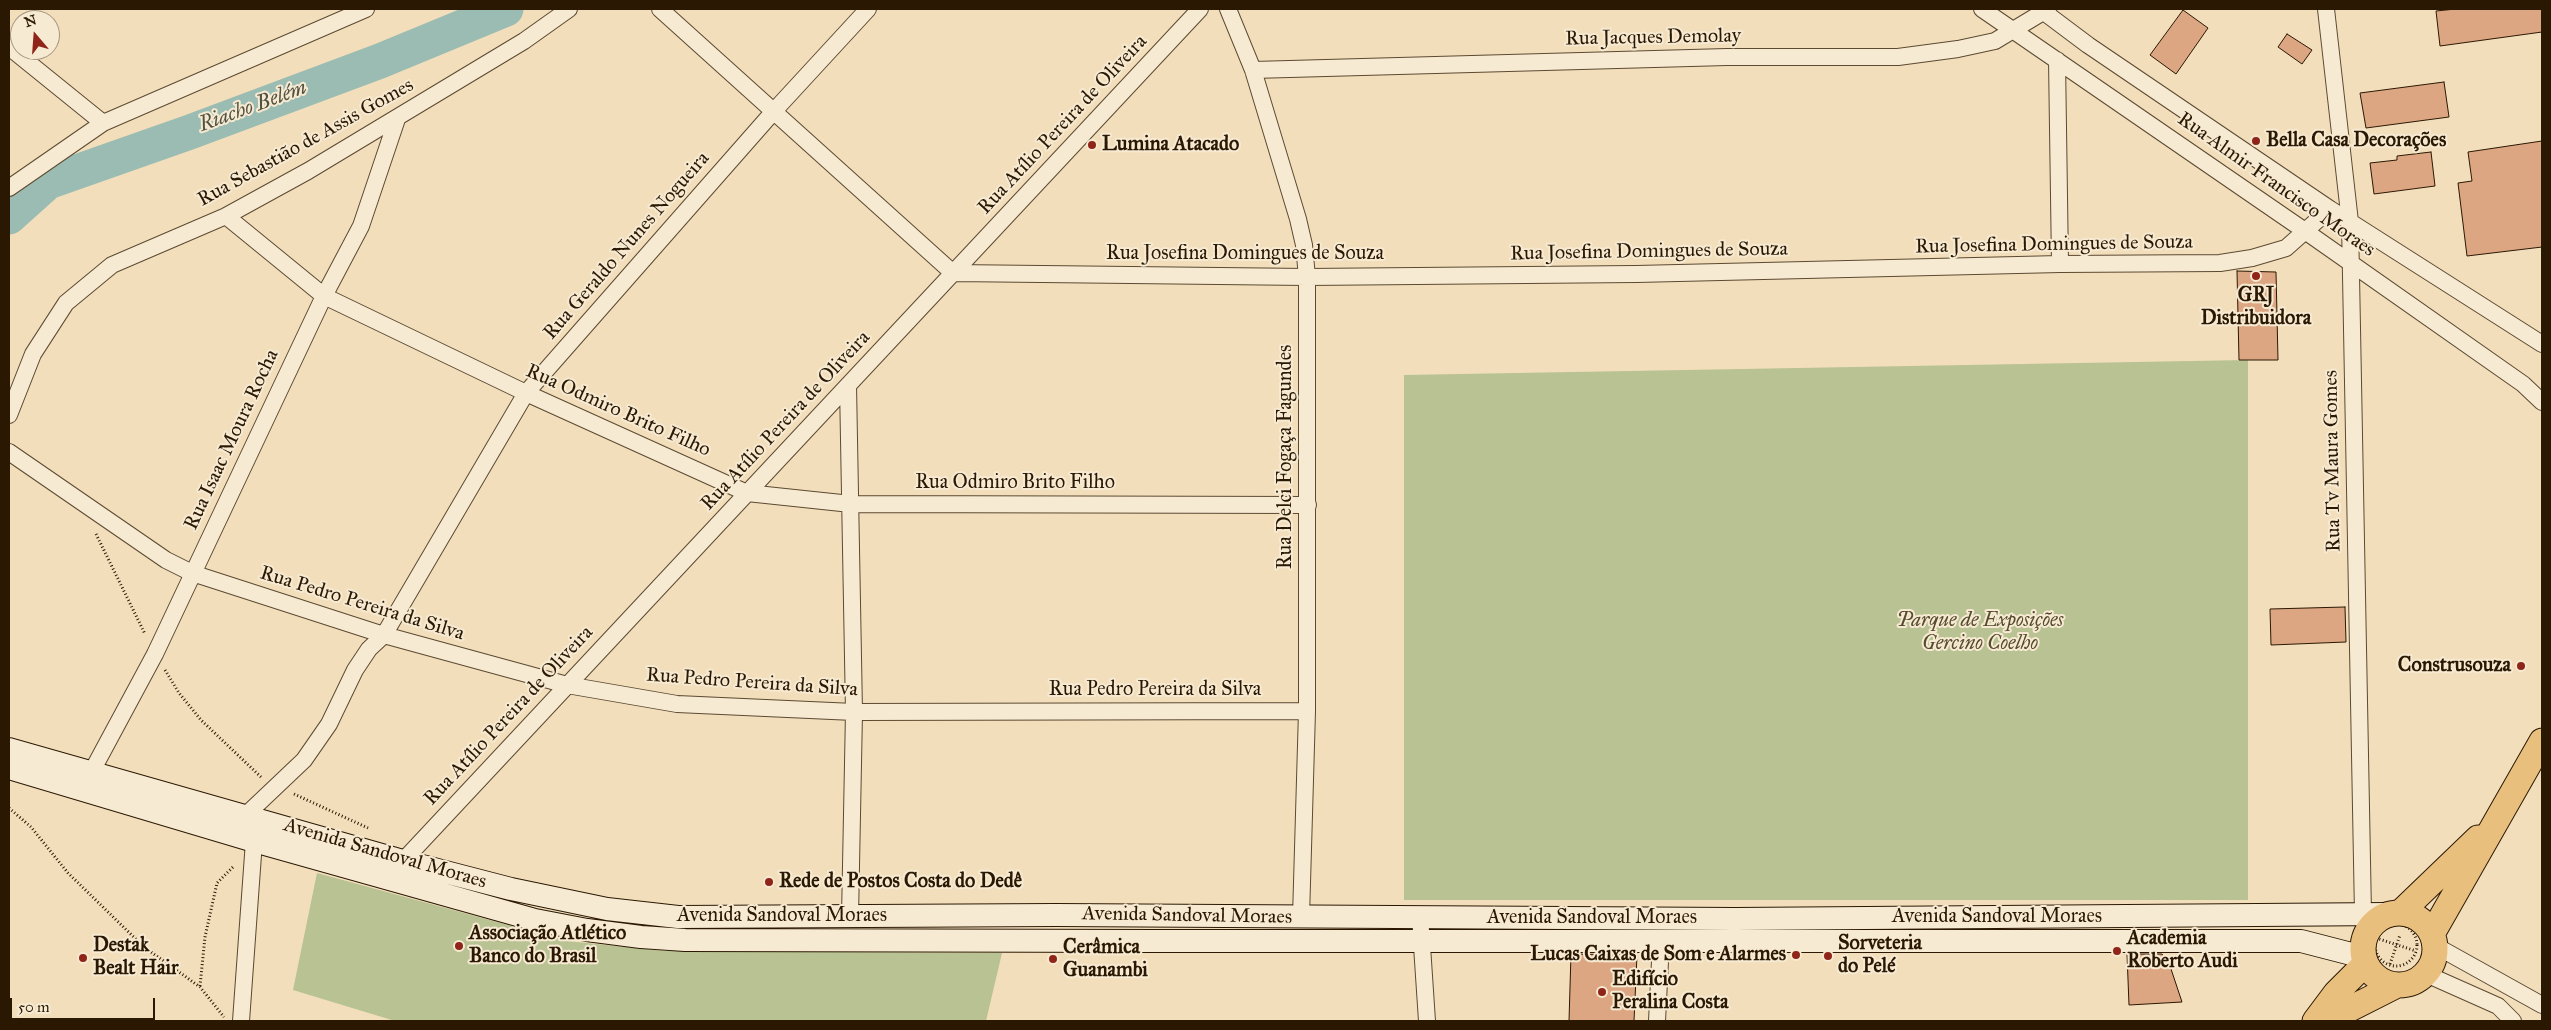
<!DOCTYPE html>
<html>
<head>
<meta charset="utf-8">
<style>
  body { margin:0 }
  #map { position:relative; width:2551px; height:1030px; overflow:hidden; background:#f2debb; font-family:"IM FELL Great Primer",serif }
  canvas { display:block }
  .frame { position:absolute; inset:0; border:10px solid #2a1803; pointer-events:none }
  .north { position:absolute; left:10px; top:10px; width:50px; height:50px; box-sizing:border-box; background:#f7ead3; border:1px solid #a59680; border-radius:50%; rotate:342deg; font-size:14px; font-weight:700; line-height:20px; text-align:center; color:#2a1803 }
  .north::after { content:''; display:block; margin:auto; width:18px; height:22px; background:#8f2418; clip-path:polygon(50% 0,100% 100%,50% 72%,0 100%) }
  .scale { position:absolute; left:10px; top:998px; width:145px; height:22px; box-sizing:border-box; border:2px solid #2a1803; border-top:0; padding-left:6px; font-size:15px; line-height:18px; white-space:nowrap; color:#2a1803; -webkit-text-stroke:4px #f7ead3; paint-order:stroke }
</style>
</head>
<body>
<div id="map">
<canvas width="2551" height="1030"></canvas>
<div class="frame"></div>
<div class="north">N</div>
<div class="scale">50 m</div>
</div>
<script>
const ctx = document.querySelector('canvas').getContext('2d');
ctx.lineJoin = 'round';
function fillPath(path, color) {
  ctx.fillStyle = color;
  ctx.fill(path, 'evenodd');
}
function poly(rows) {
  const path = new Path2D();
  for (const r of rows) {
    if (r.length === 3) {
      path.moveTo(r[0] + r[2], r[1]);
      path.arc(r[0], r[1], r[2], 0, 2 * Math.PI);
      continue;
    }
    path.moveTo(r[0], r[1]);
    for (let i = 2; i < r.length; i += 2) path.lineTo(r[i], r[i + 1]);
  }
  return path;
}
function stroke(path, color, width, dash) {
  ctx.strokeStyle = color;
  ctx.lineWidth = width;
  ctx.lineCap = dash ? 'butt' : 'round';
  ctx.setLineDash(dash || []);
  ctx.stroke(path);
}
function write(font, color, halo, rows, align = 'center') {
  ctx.font = font + ' "IM FELL Great Primer",serif';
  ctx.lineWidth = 4;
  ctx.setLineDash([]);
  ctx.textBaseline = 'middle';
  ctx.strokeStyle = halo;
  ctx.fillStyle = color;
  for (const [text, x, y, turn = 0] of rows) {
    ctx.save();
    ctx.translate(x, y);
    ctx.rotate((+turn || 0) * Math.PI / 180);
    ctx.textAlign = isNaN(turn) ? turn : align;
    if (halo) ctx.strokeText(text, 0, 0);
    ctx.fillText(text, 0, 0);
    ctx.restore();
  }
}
fillPath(poly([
  [2248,360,2248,900,1404,900,1404,375],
  [317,873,567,941,665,951,1002,953,986,1021,395,1021,293,990]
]), '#b8c292');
stroke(poly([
  [9,217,48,182,190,132,380,61,506,9]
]), '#9bbcb2', 35);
const building = poly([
  [2456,9,2542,9,2542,32,2440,46,2436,11,2456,9],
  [2183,10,2208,28,2176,74,2150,55,2183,10],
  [2287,34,2312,50,2302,64,2278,47,2287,34],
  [2444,82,2449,117,2366,128,2360,93,2444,82],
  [2542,141,2542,247,2467,256,2458,183,2472,181,2468,152,2542,141],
  [2431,152,2435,186,2374,194,2370,163,2397,160,2397,156,2431,152],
  [2237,271,2276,272,2278,360,2239,360,2237,271],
  [2345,607,2346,642,2271,645,2270,609,2345,607],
  [1571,954,1637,955,1634,1021,1569,1021,1571,954],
  [2127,954,2162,954,2169,963,2182,1002,2129,1005,2127,954]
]);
fillPath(building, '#dda683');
stroke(building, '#2a1803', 1);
const street = poly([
  [660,9,953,273,1307,277,1636,274,2060,264,2220,263,2252,258,2286,248,2330,209],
  [1228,9,1253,70,1298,219,1304,245,1307,277,1307,711,1301,917],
  [1982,9,2305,231,2523,384,2542,402],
  [2040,9,2088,45,2330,209,2542,344],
  [2326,9,2350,222,2363,914],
  [9,47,103,123],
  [2057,60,2060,264],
  [1253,70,1727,57,1898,57,1958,49,1995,41,2048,9],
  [9,188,103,123,366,9],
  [226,216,324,296,526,393,747,493,851,504,1308,505],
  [848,385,854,712,850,917],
  [9,415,33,354,66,303,112,265,226,216,308,171,524,41,569,9],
  [9,452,166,560,192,573,384,635,567,685,677,704,854,712,1307,711],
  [91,773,155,654,324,296,361,226,397,119],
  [246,815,304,760,329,724,355,670,369,649,384,635,526,393,774,111,868,9],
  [403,861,1200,9],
  [1420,916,1427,1021],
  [2436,946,2542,1005],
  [2426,974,2498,1006,2513,1021],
  [241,1021,254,841],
  [1657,1021,1661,941]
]);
const secondary = poly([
  [9,749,403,861,511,889,607,909,678,917,1056,915,1735,919,2388,914],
  [9,768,254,841,535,920,587,930,641,937,685,940,1157,941,2301,941,2363,957]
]);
const primary = poly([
  [2399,949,36],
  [2400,913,2478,838],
  [2432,934,2542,741],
  [2315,1021,2336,993,2365,964],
  [2326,1021,2397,985]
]);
stroke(street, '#5c4a31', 18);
stroke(secondary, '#2a1803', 24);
stroke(primary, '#2a1803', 27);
stroke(poly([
  [96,534,145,634],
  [165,670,179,693,201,720,262,778],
  [294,794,368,828],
  [9,808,31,827,68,873,144,947,200,987,224,1017],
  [2396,945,21],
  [2376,938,2416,951],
  [2390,964,2400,935],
  [200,986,205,937,217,883,234,866]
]), '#2a1803', 3, [1, 2.5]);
stroke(street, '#f7ead3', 16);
stroke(secondary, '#f7ead3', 22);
stroke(primary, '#e9bf7e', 25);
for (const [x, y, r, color] of [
  [2256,141,5,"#8f2418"],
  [1092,145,5,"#8f2418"],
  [2256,276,5,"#8f2418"],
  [2521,666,5,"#8f2418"],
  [769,882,5,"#8f2418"],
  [459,946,5,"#8f2418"],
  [2117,951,5,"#8f2418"],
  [1796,955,5,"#8f2418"],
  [1828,956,5,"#8f2418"],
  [83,958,5,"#8f2418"],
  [1053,959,5,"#8f2418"],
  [1602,992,5,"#8f2418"]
]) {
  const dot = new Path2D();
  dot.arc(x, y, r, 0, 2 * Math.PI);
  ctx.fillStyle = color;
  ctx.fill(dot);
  stroke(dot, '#f7ead3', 2);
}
write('20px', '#2a1803', '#f7ead3', [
  ["Rua Jacques Demolay",1653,38,-1],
  ["Rua Atílio Pereira de Oliveira",1063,125,-47],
  ["Rua Sebastião de Assis Gomes",306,143,-29],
  ["Rua Almir Francisco Moraes",2276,185,35],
  ["Rua Josefina Domingues de Souza",2054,245,-1],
  ["Rua Geraldo Nunes Nogueira",627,246,-49],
  ["Rua Josefina Domingues de Souza",1649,252,-1],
  ["Rua Josefina Domingues de Souza",1245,254],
  ["Rua Odmiro Brito Filho",618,411,24],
  ["Rua Atílio Pereira de Oliveira",786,421,-47],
  ["Rua Isaac Moura Rocha",232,440,-65],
  ["Rua Delci Fogaça Fagundes",1286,457,-90],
  ["Rua Tv Maura Gomes",2333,461,-91],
  ["Rua Odmiro Brito Filho",1015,483],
  ["Rua Pedro Pereira da Silva",362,604,17],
  ["Rua Pedro Pereira da Silva",752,683,4],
  ["Rua Pedro Pereira da Silva",1155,690],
  ["Rua Atílio Pereira de Oliveira",509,716,-47],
  ["Avenida Sandoval Moraes",385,854,16],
  ["Avenida Sandoval Moraes",782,916],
  ["Avenida Sandoval Moraes",1187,916,1],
  ["Avenida Sandoval Moraes",1997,917],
  ["Avenida Sandoval Moraes",1592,918]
]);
write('bold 20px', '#2a1803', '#f7ead3', [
  ["Bella Casa Decorações",2266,141],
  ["Lumina Atacado",1102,145],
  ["GRJ",2256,296,"center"],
  ["Distribuidora",2256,319,"center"],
  ["Construsouza",2511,666,"right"],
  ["Rede de Postos Costa do Dedê",779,882],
  ["Associação Atlético",469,934],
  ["Banco do Brasil",469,957],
  ["Academia",2127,939],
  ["Roberto Audi",2127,962],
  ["Sorveteria",1838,944],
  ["do Pelé",1838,967],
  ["Destak",93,946],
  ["Bealt Hair",93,969],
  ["Cerâmica",1063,948],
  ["Guanambi",1063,971],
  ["Lucas Caixas de Som e Alarmes",1786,955,"right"],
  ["Edifício",1612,980],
  ["Peralina Costa",1612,1003]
], 'left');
write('italic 20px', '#554b2e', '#f7ead3', [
  ["Parque de Exposições",1980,621],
  ["Gercino Coelho",1980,644]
]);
write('italic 21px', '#525140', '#f7ead3', [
  ["Riacho Belém",253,107,-20]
]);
</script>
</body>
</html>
